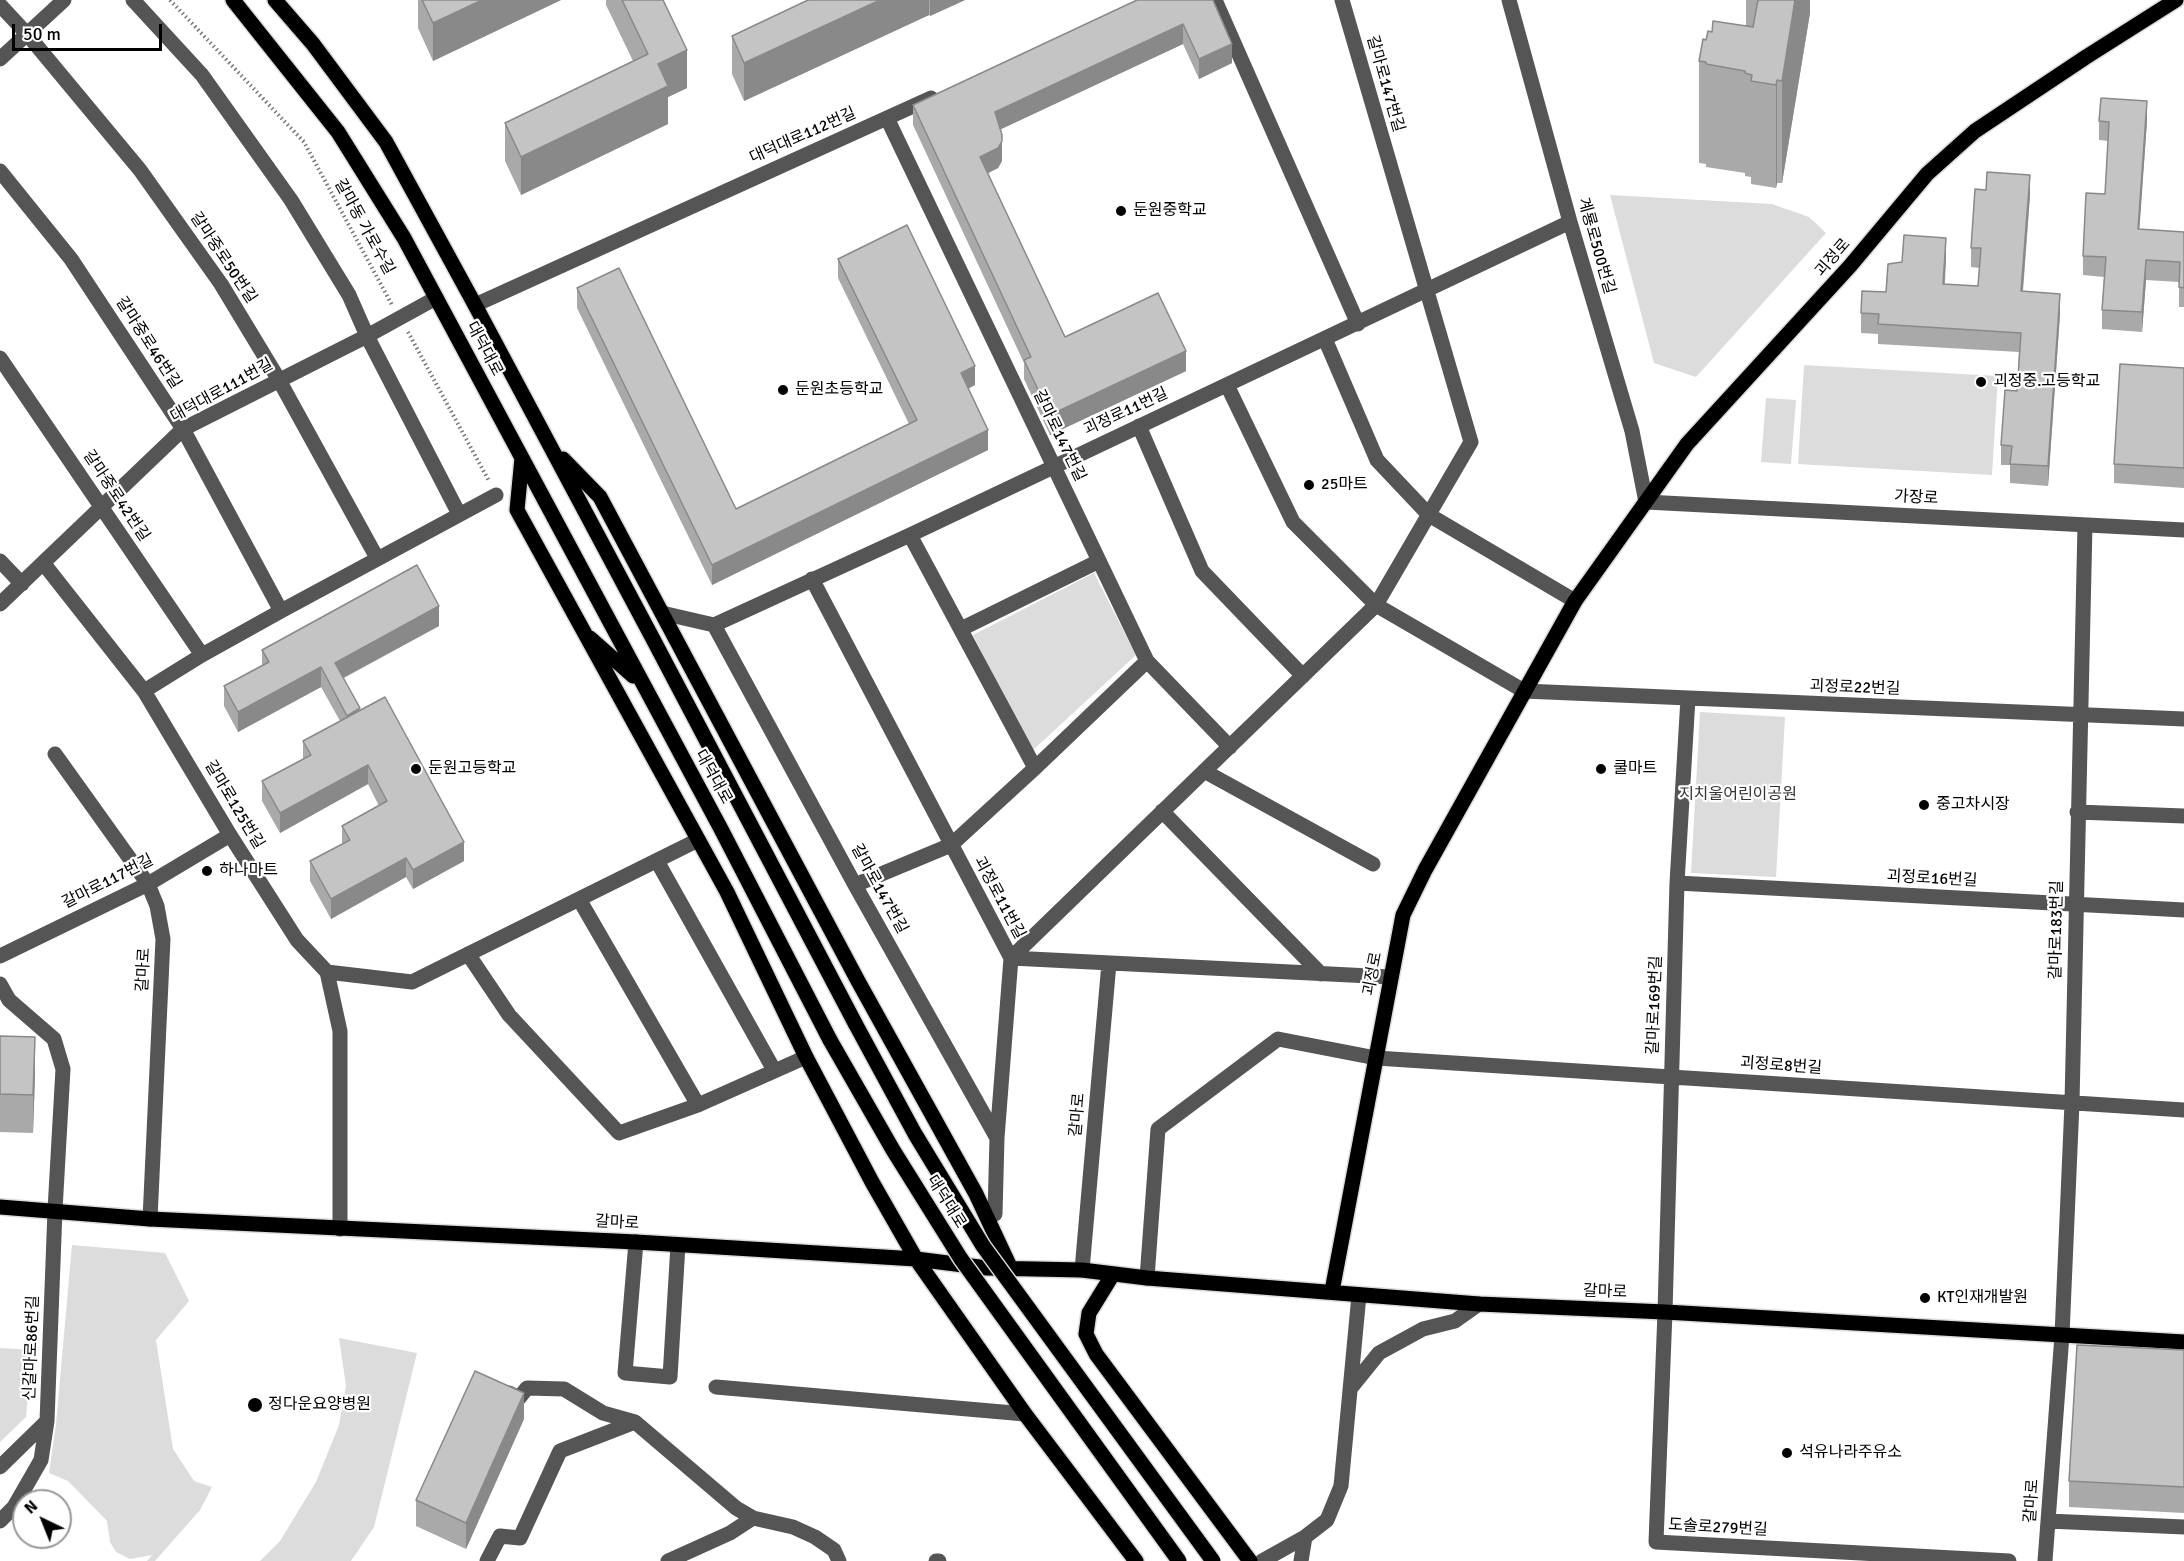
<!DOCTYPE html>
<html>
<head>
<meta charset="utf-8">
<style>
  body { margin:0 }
  #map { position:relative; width:2184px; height:1561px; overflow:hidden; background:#fff; font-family:Signika,sans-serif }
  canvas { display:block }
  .north { position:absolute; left:12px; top:1489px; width:60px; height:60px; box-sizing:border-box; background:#fff; border:2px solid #999; border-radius:50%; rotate:317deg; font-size:16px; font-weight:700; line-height:24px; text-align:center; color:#000 }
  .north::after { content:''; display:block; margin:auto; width:21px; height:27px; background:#000; clip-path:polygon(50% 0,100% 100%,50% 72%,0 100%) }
  .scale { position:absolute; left:12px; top:24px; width:150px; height:27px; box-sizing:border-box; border:3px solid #000; border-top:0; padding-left:8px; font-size:18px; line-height:21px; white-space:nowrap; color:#000; -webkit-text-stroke:4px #fff; paint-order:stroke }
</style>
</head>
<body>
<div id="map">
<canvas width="2184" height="1561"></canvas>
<div class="north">N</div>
<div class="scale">50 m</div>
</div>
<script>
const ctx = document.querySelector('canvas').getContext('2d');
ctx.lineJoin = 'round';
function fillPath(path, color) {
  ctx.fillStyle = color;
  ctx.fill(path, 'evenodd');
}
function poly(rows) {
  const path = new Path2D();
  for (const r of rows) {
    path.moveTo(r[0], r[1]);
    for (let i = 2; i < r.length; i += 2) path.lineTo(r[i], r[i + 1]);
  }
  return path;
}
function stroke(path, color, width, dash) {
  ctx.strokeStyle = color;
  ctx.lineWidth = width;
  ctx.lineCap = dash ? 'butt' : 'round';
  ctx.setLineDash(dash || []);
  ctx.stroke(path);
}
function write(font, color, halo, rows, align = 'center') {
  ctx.font = font + ' Signika,"Noto Sans KR",sans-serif';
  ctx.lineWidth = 4.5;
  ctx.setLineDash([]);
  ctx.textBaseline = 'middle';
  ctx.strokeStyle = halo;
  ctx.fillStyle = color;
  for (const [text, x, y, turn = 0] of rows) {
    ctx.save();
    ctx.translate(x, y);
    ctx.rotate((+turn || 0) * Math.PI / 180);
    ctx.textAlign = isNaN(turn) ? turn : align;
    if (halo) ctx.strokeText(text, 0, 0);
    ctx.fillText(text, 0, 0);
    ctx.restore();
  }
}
fillPath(poly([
  [1610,195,1772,204,1809,217,1826,233,1696,377,1654,363],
  [1804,365,1998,376,1992,475,1798,464],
  [1766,398,1796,400,1791,464,1761,462],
  [1094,573,1136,655,1032,751,973,635],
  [1700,712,1785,717,1776,877,1691,873],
  [72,1245,165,1253,189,1301,156,1340,173,1449,194,1481,212,1487,200,1510,155,1561,147,1561,152,1555,130,1559,116,1552,110,1542,107,1521,68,1481,49,1473,56,1424],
  [339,1338,417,1353,374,1527,351,1561,260,1561,280,1541,316,1482,339,1425,346,1386],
  [0,1348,32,1350,26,1417,0,1442]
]), '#dcdcdc');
const major = poly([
  [233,0,338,132,404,238,721,829,830,1040],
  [275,0,313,44,386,142,475,305,653,639,856,1025],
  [522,458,517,510,727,892,806,1057,872,1182,916,1259,1025,1414,1136,1561],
  [563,459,600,497,858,981,976,1194,1011,1269],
  [590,638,633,676],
  [0,1207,150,1219,636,1242,916,1259,987,1268,1082,1270,1147,1278,1479,1304,1665,1312,2184,1342],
  [1113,1274,1089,1313,1086,1334,1096,1354,1250,1561],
  [1332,1291,1403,915,1425,870,1575,601,1687,444,1850,266,1927,174,1975,131,2086,57,2176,0]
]);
stroke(major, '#dbdbdb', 18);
stroke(poly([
  [170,0,304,142,392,305],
  [408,332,489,481]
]), '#777', 4, [1.5, 3]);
stroke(poly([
  [133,0,202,75,291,200,349,295,367,336,459,514],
  [1215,0,1358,324],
  [1509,0,1570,222,1632,431,1646,502,2184,530],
  [0,5,27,34,140,170,221,284,279,380,377,558],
  [0,59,64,0],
  [887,118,1147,661,1230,747],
  [0,171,71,259,183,429,281,611],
  [475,305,931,98],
  [1325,339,1377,460,1429,515,1575,601],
  [0,358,202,655],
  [1227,385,1293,522,1376,605,1524,691,2184,719],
  [1139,426,1202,571,1303,676],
  [910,535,1035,768],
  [0,561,22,584],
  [44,564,144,691,230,835,297,940,327,972,340,1031,340,1229],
  [812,579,1011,958,1390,977],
  [0,604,183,429,367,336,436,298],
  [662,613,714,625,910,535,1570,222],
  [714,625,855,885,997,1138],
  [961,629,1099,561],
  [144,691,202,655,281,611,496,495],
  [1688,698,1677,883,1665,1312,1656,1542,2009,1561],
  [55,754,148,884,157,906,163,939,150,1219],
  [1204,771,1373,864],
  [1162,811,1321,974],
  [2077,812,2184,816],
  [657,861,774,1070],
  [1677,883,2184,910],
  [855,885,951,845,1035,768,1147,661],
  [579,899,698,1105],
  [468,954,509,1015,619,1133,698,1105,806,1057],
  [0,956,148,884,230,835],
  [327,972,412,982,698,840],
  [0,984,9,1000,54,1039,63,1069,55,1210,47,1421,0,1467],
  [995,1214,997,1138,1011,958,1376,605,1471,442,1342,0],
  [636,1242,625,1373,670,1377,678,1245],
  [1082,1270,1109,963],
  [1147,1278,1158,1129,1278,1039,1376,1058,2184,1110],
  [716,1387,1025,1414],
  [1350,1389,1379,1353,1423,1329,1455,1321,1479,1304],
  [509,1393,519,1398,527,1388,564,1389,603,1413,635,1422],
  [0,1521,14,1507,41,1460,47,1421],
  [2048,1521,2184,1527],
  [487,1561,500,1536,520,1538,560,1451,635,1422,736,1508,753,1518,793,1527,815,1537,834,1550,839,1561],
  [668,1561,730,1533,753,1518],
  [936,1561,939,1561],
  [1262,1561,1305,1537,1327,1520,1341,1486,1359,1295],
  [1301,1561,1305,1537],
  [2045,1561,2062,1335,2072,1103,2085,525]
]), '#555', 15);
stroke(major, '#000', 15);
const majorBridge = poly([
  [856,1025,915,1134,983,1246,1213,1561],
  [830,1040,893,1150,961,1259,1179,1561]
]);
stroke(majorBridge, '#dbdbdb', 18, []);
stroke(majorBridge, '#000', 15);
fillPath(poly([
  [418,0,561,0,433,61,418,28],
  [606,0,663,0,687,88,668,97,668,124,521,195,505,161,505,123,633,61,606,5],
  [808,0,965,0,930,16,929,15,744,101,732,74,732,36],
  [1213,0,1232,63,1199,79,1183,44,1001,129,1002,155,1002,161,998,168,988,173,1065,337,1186,371,1050,435,1024,379,1024,363,913,125,913,105],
  [1746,0,1810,0,1810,13,1782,183,1777,183,1776,188,1751,184,1751,177,1745,176,1745,173,1706,167,1706,164,1699,163,1699,61,1706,40,1712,32,1746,26],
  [2099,121,2147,121,2139,230,2184,232,2184,307,2179,307,2179,282,2146,280,2142,332,2102,329,2102,310,2104,277,2083,275,2083,256,2105,194,2108,141,2099,140],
  [2030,195,2023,292,2060,314,2048,486,2010,483,2010,465,2001,465,2001,445,2017,391,2019,352,1878,344,1878,334,1861,333,1861,313,1886,292,1946,258,1945,284,1978,286,1979,268,1971,267,1971,248],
  [838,259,975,385,968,389,988,450,712,585,577,308,577,288,736,509,909,424,838,278],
  [2184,368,2184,488,2114,483,2114,464],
  [439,626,344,678,360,710,464,861,413,889,406,877,331,919,310,881,310,861,342,844,342,826,379,806,368,784,280,833,262,801,262,781,303,759,303,741,340,721,321,687,238,732,224,706,224,686,262,665,262,650],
  [0,1036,35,1075,33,1133,0,1132],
  [2184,1350,2184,1513,2069,1507,2069,1481],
  [524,1419,466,1549,416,1526,416,1500]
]), '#a9a9a9');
fillPath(poly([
  [482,0,561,0,433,61,433,23],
  [880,0,929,0,929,15,744,101,744,63],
  [930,0,965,0,930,16],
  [1795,0,1810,0,1810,13,1782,183,1782,81],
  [1183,24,1183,44,995,132,995,112],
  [1232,44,1232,63,1199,79,1199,59],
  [687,50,687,88,668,97,668,124,521,195,521,157,658,64],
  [1777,80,1777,183,1776,188,1776,85],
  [2147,101,2147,121,2138,249,2138,229],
  [1002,135,1002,161,998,168,980,177,980,157],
  [2030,175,2030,195,2021,311,2021,291],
  [1946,238,1946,258,1943,304,1943,284],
  [2146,260,2146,280,2142,332,2142,312],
  [2060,294,2060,314,2048,486,2048,466],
  [1186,351,1186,371,1050,435,1050,415],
  [975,366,975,385,961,392,961,373],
  [988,430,988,450,712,585,712,565],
  [439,606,439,626,335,682,335,663],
  [321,667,321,687,238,732,238,712],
  [368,765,368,784,280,833,280,813],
  [464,842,464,861,413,889,413,870],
  [406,858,406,877,331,919,331,899],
  [35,1037,35,1075,33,1133,33,1095],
  [524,1393,524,1419,466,1549,466,1523]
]), '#898989');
const building = poly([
  [422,0,482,0,433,23,422,0],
  [622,0,663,0,687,50,658,64,668,86,521,157,505,123,648,54,622,0],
  [808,0,880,0,744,63,732,36,808,0],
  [1137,0,1213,0,1232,44,1199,59,1183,24,995,112,1002,135,1002,141,998,148,980,157,1065,337,1158,293,1186,351,1050,415,1024,360,1031,357,913,105,1137,0],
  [1758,0,1795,0,1782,81,1777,80,1776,85,1751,81,1752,75,1745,73,1745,71,1706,64,1706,62,1699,61,1703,39,1706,40,1708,31,1712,32,1713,21,1753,27,1758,0],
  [2101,98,2147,101,2138,229,2184,232,2184,288,2179,287,2180,262,2146,260,2142,312,2102,310,2106,257,2083,256,2086,193,2105,194,2109,122,2099,121,2101,98],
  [1987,172,2030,175,2021,291,2060,294,2048,466,2010,464,2012,446,2001,445,2005,390,2017,391,2021,333,1878,324,1879,314,1861,313,1862,291,1886,292,1888,264,1902,262,1904,235,1946,238,1943,284,1978,286,1981,248,1971,248,1975,189,1986,190,1987,172],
  [907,225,975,366,961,373,988,430,712,565,577,288,619,268,736,509,917,420,838,259,907,225],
  [2120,364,2184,368,2184,468,2114,464,2120,364],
  [417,565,439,606,335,663,360,708,347,716,321,667,238,712,224,686,269,662,262,650,417,565],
  [385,697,464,842,413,870,406,858,331,899,310,861,350,840,342,826,387,801,368,765,280,813,262,781,311,755,303,741,385,697],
  [0,1036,35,1037,33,1095,0,1094,0,1036],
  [2077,1345,2184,1350,2184,1487,2069,1481,2077,1345],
  [475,1371,524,1393,466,1523,416,1500,475,1371]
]);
fillPath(building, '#c4c4c4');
stroke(building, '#898989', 1.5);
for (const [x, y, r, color] of [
  [1121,211,6,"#000"],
  [1981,382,6,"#000"],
  [783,390,6,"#000"],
  [1309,485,6,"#000"],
  [416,769,6,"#000"],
  [1601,769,6,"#000"],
  [1924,805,6,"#000"],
  [207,871,6,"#000"],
  [1925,1298,6,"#000"],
  [255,1405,8,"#000"],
  [1787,1453,6,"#000"]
]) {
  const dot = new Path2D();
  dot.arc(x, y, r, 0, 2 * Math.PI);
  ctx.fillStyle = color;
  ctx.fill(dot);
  stroke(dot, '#fff', 2);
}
write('16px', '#000', '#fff', [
  ["갈마로147번길",1385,84,74],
  ["대덕대로112번길",803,136,-24],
  ["갈마동 가로수길",364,227,61],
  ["계룡로500번길",1596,246,74],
  ["갈마중로50번길",223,258,56],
  ["괴정로",1833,258,-49],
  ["갈마중로46번길",148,343,57],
  ["대덕대로",484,349,62],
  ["대덕대로111번길",222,391,-29],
  ["괴정로11번길",1126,412,-25],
  ["갈마로147번길",1059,436,64],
  ["갈마중로42번길",116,496,56],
  ["가장로",1916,498,3],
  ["괴정로22번길",1855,688,2],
  ["대덕대로",713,777,61],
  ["갈마로125번길",234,805,59],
  ["괴정로16번길",1932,879,3],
  ["갈마로117번길",108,882,-27],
  ["갈마로147번길",879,889,61],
  ["괴정로11번길",999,898,62],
  ["갈마로183번길",2057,930,-89],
  ["갈마로",144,970,-87],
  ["괴정로",1373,974,-79],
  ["갈마로169번길",1655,1005,-88],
  ["괴정로8번길",1781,1066,4],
  ["갈마로",1078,1115,-85],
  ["대덕대로",946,1202,58],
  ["갈마로",617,1223,3],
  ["갈마로",1605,1292,2],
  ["신갈마로86번길",32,1348,-88],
  ["갈마로",2032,1501,-86],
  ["도솔로279번길",1718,1528,3]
]);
write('16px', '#000', '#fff', [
  ["둔원중학교",1133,211],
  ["괴정중.고등학교",1993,382],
  ["둔원초등학교",795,390],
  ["25마트",1321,485],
  ["둔원고등학교",428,769],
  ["쿨마트",1613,769],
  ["중고차시장",1936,805],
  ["하나마트",219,871],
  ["KT인재개발원",1937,1298],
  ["정다운요양병원",268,1405],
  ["석유나라주유소",1799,1453]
], 'left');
write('16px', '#333', '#fff', [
  ["지치울어린이공원",1738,795]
]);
</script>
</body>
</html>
